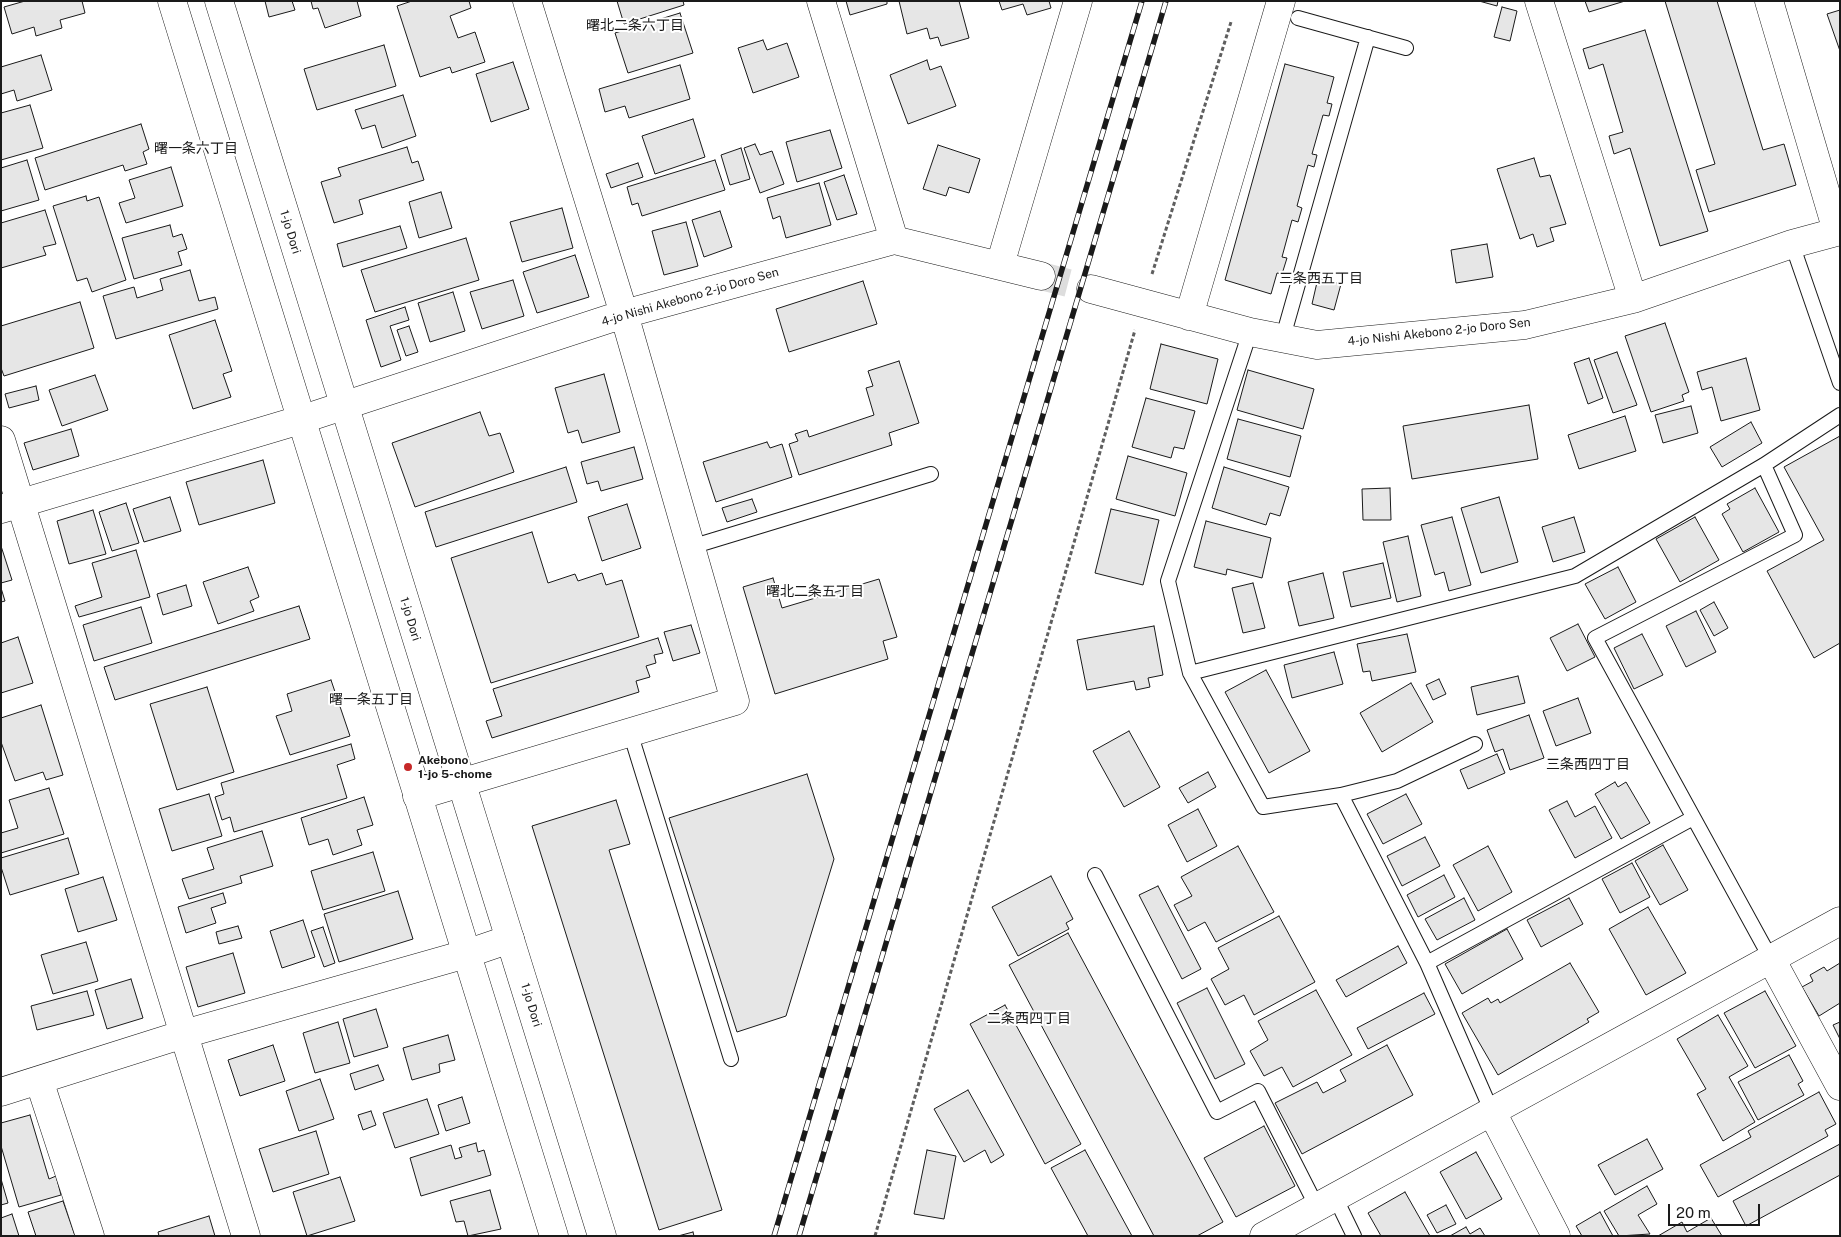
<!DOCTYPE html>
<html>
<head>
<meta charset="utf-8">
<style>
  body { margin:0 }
  #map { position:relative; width:1841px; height:1237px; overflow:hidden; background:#fff; font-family:"Public Sans",sans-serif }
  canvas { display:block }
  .frame { position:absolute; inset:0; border:2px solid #1a1a1a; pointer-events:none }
  .scale { position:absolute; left:1668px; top:1204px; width:92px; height:22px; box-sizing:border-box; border:2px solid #1a1a1a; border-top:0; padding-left:6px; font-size:15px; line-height:18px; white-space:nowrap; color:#1a1a1a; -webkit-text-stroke:4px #fff; paint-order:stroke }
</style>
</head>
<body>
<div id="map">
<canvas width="1841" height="1237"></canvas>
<div class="frame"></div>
<div class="scale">20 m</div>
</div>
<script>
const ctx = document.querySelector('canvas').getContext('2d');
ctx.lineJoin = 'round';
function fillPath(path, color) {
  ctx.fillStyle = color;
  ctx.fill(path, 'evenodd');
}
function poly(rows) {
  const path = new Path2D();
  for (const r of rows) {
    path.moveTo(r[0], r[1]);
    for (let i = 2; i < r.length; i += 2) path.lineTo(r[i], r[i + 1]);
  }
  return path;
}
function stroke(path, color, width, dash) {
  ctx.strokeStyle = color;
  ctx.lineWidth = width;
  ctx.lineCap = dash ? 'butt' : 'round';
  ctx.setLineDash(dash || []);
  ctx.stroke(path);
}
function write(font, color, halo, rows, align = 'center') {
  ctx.font = font + ' "Public Sans","Noto Sans JP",sans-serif';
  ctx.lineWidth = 4;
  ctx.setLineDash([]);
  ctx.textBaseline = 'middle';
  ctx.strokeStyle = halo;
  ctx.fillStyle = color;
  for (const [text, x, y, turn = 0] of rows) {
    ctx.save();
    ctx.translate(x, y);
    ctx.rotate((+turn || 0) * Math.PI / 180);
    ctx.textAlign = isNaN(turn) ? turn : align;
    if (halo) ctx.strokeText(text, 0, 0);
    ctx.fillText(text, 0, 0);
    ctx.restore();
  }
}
const building = poly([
  [25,1,82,1,85,13,60,20,62,28,36,36,34,27,12,34,4,7,25,1],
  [265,1,292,1,295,10,269,17,265,1],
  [311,1,357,1,361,16,325,28,318,8,313,9,311,1],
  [412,1,469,1,471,8,450,16,458,38,475,32,485,62,452,73,450,67,420,77,397,6,412,1],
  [617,1,683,1,684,5,624,24,617,1],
  [846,1,887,1,887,4,850,15,846,1],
  [899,1,959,1,969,38,941,46,938,37,930,39,927,28,907,34,899,1],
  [999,1,1049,1,1051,8,1027,15,1023,4,1002,10,999,1],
  [1479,1,1498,1,1497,6,1479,1],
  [1585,1,1625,1,1589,12,1585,1],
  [1665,1,1717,1,1763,150,1784,144,1796,185,1709,212,1696,170,1715,164,1665,1],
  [1502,7,1517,11,1510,41,1494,37,1502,7],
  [1840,10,1840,51,1827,14,1840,10],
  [680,13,693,53,628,73,615,33,680,13],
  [1645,30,1708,231,1660,246,1630,148,1614,154,1609,136,1623,132,1603,64,1589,69,1583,49,1645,30],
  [763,40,767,50,787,43,799,77,753,93,738,48,763,40],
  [384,45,396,86,317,110,304,69,384,45],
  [41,55,52,90,17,101,14,90,1,94,1,67,41,55],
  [927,60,930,70,941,66,956,106,908,124,890,75,927,60],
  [513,62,529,109,491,122,476,74,513,62],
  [1285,64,1334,77,1327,103,1332,104,1329,116,1323,115,1312,154,1317,155,1314,167,1308,165,1297,206,1302,208,1298,222,1292,220,1282,257,1287,258,1282,274,1277,273,1271,294,1225,280,1285,64],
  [680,65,690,99,629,118,625,106,605,112,599,89,680,65],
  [403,95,416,136,382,148,375,125,362,129,355,110,403,95],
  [30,105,43,148,1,160,1,113,30,105],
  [693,119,705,157,655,174,642,136,693,119],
  [141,124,149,149,143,152,147,164,125,171,123,165,45,190,35,158,141,124],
  [830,130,842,168,797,182,786,142,830,130],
  [755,144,760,155,772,151,784,184,760,193,744,148,755,144],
  [938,145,980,159,969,193,949,187,946,196,923,189,938,145],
  [407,147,412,163,418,161,424,180,359,200,363,214,334,223,321,182,341,176,338,168,407,147],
  [741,148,750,179,730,185,721,155,741,148],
  [1534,158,1540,177,1550,175,1566,224,1550,228,1554,241,1537,247,1533,234,1520,239,1497,169,1534,158],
  [27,160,39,200,1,211,1,168,27,160],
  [715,160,725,190,642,216,638,203,632,205,627,187,715,160],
  [638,163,643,177,611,188,606,174,638,163],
  [171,167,183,206,126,223,119,203,135,198,129,180,171,167],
  [844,175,857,214,837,220,824,182,844,175],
  [819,183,831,225,786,238,780,216,773,219,767,198,819,183],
  [441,192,452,228,419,238,409,202,441,192],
  [86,196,87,201,99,197,126,280,92,292,87,278,77,281,53,206,86,196],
  [562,208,573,248,522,262,510,222,562,208],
  [45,210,56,244,43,247,46,255,1,268,1,223,45,210],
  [720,211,732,247,704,257,692,220,720,211],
  [686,222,698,266,664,275,652,231,686,222],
  [170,225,173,237,182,234,187,249,178,252,182,265,134,279,122,238,170,225],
  [400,226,407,248,343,267,337,244,400,226],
  [466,238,479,280,375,312,361,270,466,238],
  [1487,244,1493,277,1456,283,1451,250,1487,244],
  [575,255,589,297,537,313,523,272,575,255],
  [190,270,199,301,215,297,218,309,116,339,103,296,134,287,137,298,163,290,160,279,190,270],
  [1318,278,1341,284,1334,310,1312,304,1318,278],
  [513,280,524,316,482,329,470,292,513,280],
  [863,281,877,324,789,352,776,309,863,281],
  [453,292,465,331,430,342,418,303,453,292],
  [80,302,94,348,4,376,1,368,1,326,80,302],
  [405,307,409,320,390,326,401,360,381,367,366,320,405,307],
  [215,320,232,371,223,374,231,397,193,409,169,335,215,320],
  [1665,323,1689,392,1682,395,1684,401,1651,412,1625,336,1665,323],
  [409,326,418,352,406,356,397,330,409,326],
  [1161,344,1218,359,1207,404,1150,389,1161,344],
  [1617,352,1637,405,1613,413,1594,360,1617,352],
  [1589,358,1603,398,1588,404,1574,363,1589,358],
  [1746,358,1760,410,1721,421,1712,387,1702,390,1697,372,1746,358],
  [899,361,919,423,889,433,892,445,799,475,789,444,798,441,795,434,807,430,809,437,874,415,866,388,873,386,868,371,899,361],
  [1248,370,1314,389,1303,429,1237,410,1248,370],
  [604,374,620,432,582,443,578,430,568,433,555,388,604,374],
  [95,375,108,410,62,426,49,390,95,375],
  [36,386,39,400,9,408,5,394,36,386],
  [1146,398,1195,411,1184,449,1174,447,1171,458,1132,447,1146,398],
  [1529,405,1538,459,1412,479,1403,426,1529,405],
  [1691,406,1698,433,1663,443,1655,415,1691,406],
  [480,412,489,436,500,433,514,472,415,507,392,443,480,412],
  [1625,416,1636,451,1579,469,1568,435,1625,416],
  [1238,419,1301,436,1290,477,1227,459,1238,419],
  [1751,422,1762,443,1722,467,1710,447,1751,422],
  [71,429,79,456,33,470,24,443,71,429],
  [1840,436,1840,643,1814,658,1767,571,1824,540,1784,467,1840,436],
  [767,442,770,448,782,444,792,477,716,502,703,462,767,442],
  [634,447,643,479,601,491,598,481,587,484,581,462,634,447],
  [1128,456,1187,473,1175,516,1116,499,1128,456],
  [263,460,275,503,199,525,186,482,263,460],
  [566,467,577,502,436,547,425,512,566,467],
  [1224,467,1289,487,1280,516,1270,513,1266,525,1212,508,1224,467],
  [1390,488,1391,520,1363,520,1362,489,1390,488],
  [1755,488,1779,532,1743,552,1722,514,1730,509,1727,504,1755,488],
  [170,497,181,531,144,542,133,509,170,497],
  [1499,497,1518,562,1481,573,1461,508,1499,497],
  [752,499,757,512,727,522,722,508,752,499],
  [126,503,139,543,112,551,99,512,126,503],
  [627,504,641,548,602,561,588,517,627,504],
  [1111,509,1159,520,1143,585,1095,573,1111,509],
  [93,510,106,554,69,564,57,521,93,510],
  [1452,517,1471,585,1449,591,1444,572,1435,575,1421,525,1452,517],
  [1574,517,1585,552,1553,562,1542,527,1574,517],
  [1695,517,1719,560,1680,582,1656,539,1695,517],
  [1206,521,1271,538,1262,578,1227,569,1226,575,1194,567,1206,521],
  [532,532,548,583,575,574,578,581,602,573,606,585,622,580,639,637,491,683,451,558,532,532],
  [1408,536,1421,596,1397,602,1383,542,1408,536],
  [1,546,12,580,1,583,1,546],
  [136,550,150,597,79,617,75,606,102,597,92,563,136,550],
  [1383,563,1391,598,1351,607,1343,572,1383,563],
  [248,567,259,597,250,601,254,611,218,624,203,582,248,567],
  [1618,567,1636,602,1605,619,1585,584,1618,567],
  [1323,573,1334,618,1299,626,1288,582,1323,573],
  [773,578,782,608,879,579,897,637,883,641,888,659,775,694,743,587,773,578],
  [1253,583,1265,628,1243,633,1232,588,1253,583],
  [186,585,192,606,163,615,157,594,186,585],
  [1,588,5,601,1,602,1,588],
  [1714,602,1728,628,1714,636,1700,610,1714,602],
  [299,606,310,639,115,700,104,667,299,606],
  [141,607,152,643,94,661,83,625,141,607],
  [1696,611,1716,652,1686,667,1666,626,1696,611],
  [1578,624,1595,657,1567,671,1550,638,1578,624],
  [691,625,700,653,673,661,664,632,691,625],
  [1154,626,1163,675,1148,678,1150,687,1136,690,1134,681,1087,690,1077,640,1154,626],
  [1407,634,1416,672,1372,681,1370,671,1363,672,1357,644,1407,634],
  [1642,634,1663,675,1634,689,1614,648,1642,634],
  [18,637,33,683,1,693,1,643,18,637],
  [658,638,663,653,654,655,656,663,646,666,650,677,636,681,639,692,492,738,486,721,502,716,493,689,658,638],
  [1334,652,1343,684,1292,698,1284,665,1334,652],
  [1266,670,1310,751,1269,773,1225,692,1266,670],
  [1518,676,1525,703,1477,715,1471,687,1518,676],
  [1439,679,1446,694,1433,700,1426,685,1439,679],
  [331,680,350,736,290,755,276,716,292,711,287,694,331,680],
  [1411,683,1433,722,1382,752,1360,713,1411,683],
  [207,687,234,772,177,790,150,704,207,687],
  [1578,698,1591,733,1556,746,1543,711,1578,698],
  [41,705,63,775,46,780,43,772,15,781,1,742,1,718,41,705],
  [1529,715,1544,758,1510,770,1503,749,1495,752,1487,730,1529,715],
  [1129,731,1160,787,1124,807,1093,751,1129,731],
  [351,744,355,759,337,765,347,798,234,832,230,817,222,820,215,797,224,794,221,783,351,744],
  [1497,754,1505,773,1468,789,1460,770,1497,754],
  [1208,772,1216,787,1188,803,1179,788,1208,772],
  [807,774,834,859,786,1016,737,1032,669,818,807,774],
  [1615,782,1618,787,1626,782,1650,823,1621,839,1595,794,1615,782],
  [49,788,64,834,1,853,1,833,18,828,9,800,49,788],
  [209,794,222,836,172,851,159,809,209,794],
  [1406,794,1422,824,1383,844,1367,814,1406,794],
  [364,797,373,825,357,830,362,845,333,855,328,839,309,845,301,818,364,797],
  [616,800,630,844,609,850,722,1210,659,1230,532,826,616,800],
  [1567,801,1575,817,1595,806,1612,838,1575,858,1549,810,1567,801],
  [1198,809,1217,846,1187,862,1168,825,1198,809],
  [262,831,273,866,240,876,242,883,189,899,182,879,214,869,207,848,262,831],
  [1425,837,1440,866,1402,886,1387,856,1425,837],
  [68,838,79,874,10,895,1,867,1,858,68,838],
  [1663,845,1688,890,1660,905,1635,861,1663,845],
  [1238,846,1274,912,1216,942,1205,922,1188,931,1174,905,1192,896,1181,877,1238,846],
  [1488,846,1512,892,1478,911,1453,865,1488,846],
  [373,852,385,891,323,910,311,871,373,852],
  [1632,863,1650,897,1620,913,1602,879,1632,863],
  [1444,875,1455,897,1418,917,1407,895,1444,875],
  [1051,876,1073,919,1066,923,1069,929,1018,956,992,907,1051,876],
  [103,877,117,920,78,932,65,889,103,877],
  [1158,886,1201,969,1182,979,1139,895,1158,886],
  [398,891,413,939,339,962,324,914,398,891],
  [223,893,226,903,211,908,216,923,186,933,178,907,223,893],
  [1464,898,1475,920,1437,940,1425,919,1464,898],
  [1569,898,1583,924,1541,947,1527,920,1569,898],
  [1648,907,1686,973,1646,995,1609,929,1648,907],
  [1279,916,1315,982,1254,1015,1244,995,1225,1005,1211,979,1229,969,1218,948,1279,916],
  [303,920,315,957,282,968,270,931,303,920],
  [238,926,242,938,219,944,216,932,238,926],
  [323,927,335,963,324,967,311,931,323,927],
  [1507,929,1523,959,1462,994,1445,964,1507,929],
  [1068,933,1223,1222,1197,1236,1154,1236,1009,965,1068,933],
  [86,942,98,981,53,994,41,955,86,942],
  [1398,946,1407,963,1346,997,1336,980,1398,946],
  [233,953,245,993,198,1007,186,967,233,953],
  [1570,963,1599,1012,1587,1019,1589,1022,1498,1075,1462,1013,1488,998,1491,1003,1498,999,1500,1003,1570,963],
  [1840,963,1840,1003,1819,1016,1802,987,1813,981,1810,975,1824,967,1827,971,1840,963],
  [131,979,143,1018,107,1029,95,990,131,979],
  [1207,988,1245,1064,1215,1079,1177,1003,1207,988],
  [1316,990,1352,1055,1293,1087,1282,1067,1264,1076,1250,1051,1268,1040,1258,1021,1316,990],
  [87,991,94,1015,37,1030,31,1006,87,991],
  [1765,991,1796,1046,1755,1068,1724,1013,1765,991],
  [1424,993,1435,1014,1368,1049,1357,1028,1424,993],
  [1005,1005,1081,1144,1045,1164,970,1024,1005,1005],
  [376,1009,388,1047,354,1057,343,1019,376,1009],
  [1718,1015,1748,1066,1729,1077,1755,1122,1723,1141,1697,1094,1706,1089,1677,1039,1718,1015],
  [338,1022,350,1063,315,1073,303,1033,338,1022],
  [1840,1022,1840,1039,1833,1025,1840,1022],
  [448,1035,455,1060,439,1064,440,1072,412,1080,403,1048,448,1035],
  [273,1045,285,1081,240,1096,228,1060,273,1045],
  [1387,1045,1413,1095,1302,1154,1275,1103,1317,1082,1323,1093,1346,1081,1340,1070,1387,1045],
  [1789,1055,1803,1081,1798,1084,1804,1095,1758,1120,1738,1082,1789,1055],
  [378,1065,384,1080,355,1090,350,1074,378,1065],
  [320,1079,334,1119,299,1131,286,1091,320,1079],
  [968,1090,1004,1155,991,1163,985,1150,964,1162,934,1109,968,1090],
  [1819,1092,1836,1124,1825,1130,1828,1136,1718,1197,1700,1165,1751,1137,1748,1131,1819,1092],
  [462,1097,470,1123,446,1131,438,1105,462,1097],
  [427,1099,439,1134,395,1148,383,1113,427,1099],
  [371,1111,376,1125,363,1130,358,1115,371,1111],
  [30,1115,49,1179,56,1176,61,1195,19,1207,1,1146,1,1123,30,1115],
  [1264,1126,1295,1186,1236,1217,1204,1158,1264,1126],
  [316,1131,329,1174,273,1192,259,1149,316,1131],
  [1647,1139,1663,1169,1615,1195,1598,1165,1647,1139],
  [476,1143,478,1152,484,1150,491,1175,421,1196,410,1158,451,1145,455,1159,462,1157,459,1148,476,1143],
  [1840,1144,1840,1175,1746,1226,1733,1201,1840,1144],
  [927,1150,956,1156,944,1219,914,1214,927,1150],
  [1085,1150,1132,1236,1088,1236,1051,1168,1085,1150],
  [1476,1152,1502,1199,1466,1219,1440,1172,1476,1152],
  [340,1177,355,1221,307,1236,293,1192,340,1177],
  [1,1179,8,1203,1,1205,1,1179],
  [1647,1186,1657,1204,1638,1215,1650,1234,1619,1236,1604,1211,1647,1186],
  [490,1190,501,1229,468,1236,464,1221,456,1222,450,1201,490,1190],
  [1405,1192,1430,1236,1381,1236,1368,1213,1405,1192],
  [63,1201,75,1236,36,1236,28,1212,63,1201],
  [1446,1205,1456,1224,1437,1233,1427,1215,1446,1205],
  [1600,1212,1613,1236,1582,1236,1576,1226,1600,1212],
  [12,1214,19,1236,1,1236,1,1218,12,1214],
  [209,1216,215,1236,159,1236,158,1232,209,1216],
  [1711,1218,1722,1236,1658,1236,1682,1222,1687,1232,1711,1218],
  [1466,1227,1470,1234,1480,1228,1485,1236,1450,1236,1466,1227],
  [693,1232,694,1236,678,1236,693,1232]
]);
fillPath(building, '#e6e6e6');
stroke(building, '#1a1a1a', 1);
stroke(poly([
  [1041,276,1091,289]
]), '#ddd', 28, [28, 14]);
const service = poly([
  [1298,18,1406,48],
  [1792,244,1840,383],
  [1250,332,1168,581,1190,673,1263,807,1341,795,1427,963,1492,1112],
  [1283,337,1368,37],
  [1764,465,1795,535,1595,638,1771,959],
  [691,547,931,474],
  [1190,673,1575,576,1764,465,1840,415],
  [630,732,731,1059],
  [1341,795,1397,781,1475,744],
  [1095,875,1217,1112,1258,1091,1317,1207],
  [1427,963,1693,818],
  [1335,1197,1354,1236]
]);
const minor = poly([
  [821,1,894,240],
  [1539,1,1633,299],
  [1769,1,1837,231],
  [1000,265,1078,1],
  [1091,289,1250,332,1317,345,1525,325,1633,299,1792,244,1840,231],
  [1189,316,1281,1],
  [1,440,246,1236],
  [1,509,300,420,624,314,894,240,1041,276],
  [417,796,735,701,624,314,527,1],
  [1771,959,1840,1086],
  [39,1080,90,1236],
  [1,1092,184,1034,466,954,510,939],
  [1492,1112,1556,1236],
  [1264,1236,1840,921]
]);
const tertiary = poly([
  [172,1,554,1236],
  [219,1,602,1236]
]);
stroke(service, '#1a1a1a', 16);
stroke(minor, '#1a1a1a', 29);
stroke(tertiary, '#1a1a1a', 29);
stroke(poly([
  [1152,274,1231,22],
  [875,1236,1135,330]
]), '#5f5f5f', 3, [4, 2.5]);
stroke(service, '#fff', 14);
stroke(minor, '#fff', 28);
stroke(tertiary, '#fff', 28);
const rail = poly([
  [774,1236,1142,1],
  [799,1236,1166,1]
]);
stroke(rail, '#1a1a1a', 5.5);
stroke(rail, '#fff', 4, [11]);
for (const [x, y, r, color] of [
  [408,767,5,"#c62828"]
]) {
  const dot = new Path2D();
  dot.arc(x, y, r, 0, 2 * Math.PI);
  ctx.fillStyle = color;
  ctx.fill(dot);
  stroke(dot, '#fff', 2);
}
write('12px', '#1a1a1a', '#fff', [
  ["1-jo Dori",290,232,73],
  ["4-jo Nishi Akebono 2-jo Doro Sen",690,297,-16],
  ["4-jo Nishi Akebono 2-jo Doro Sen",1439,332,-6],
  ["1-jo Dori",410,619,73],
  ["1-jo Dori",531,1005,73]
]);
write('bold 12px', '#1a1a1a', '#fff', [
  ["Akebono",418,760],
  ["1-jo 5-chome",418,774]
], 'left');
write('14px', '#1a1a1a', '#fff', [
  ["曙北二条六丁目",635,26],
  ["曙一条六丁目",196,149],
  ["三条西五丁目",1321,279],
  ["曙北二条五丁目",815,592],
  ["曙一条五丁目",371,700],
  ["三条西四丁目",1588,765],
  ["二条西四丁目",1029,1019]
]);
</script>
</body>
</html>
